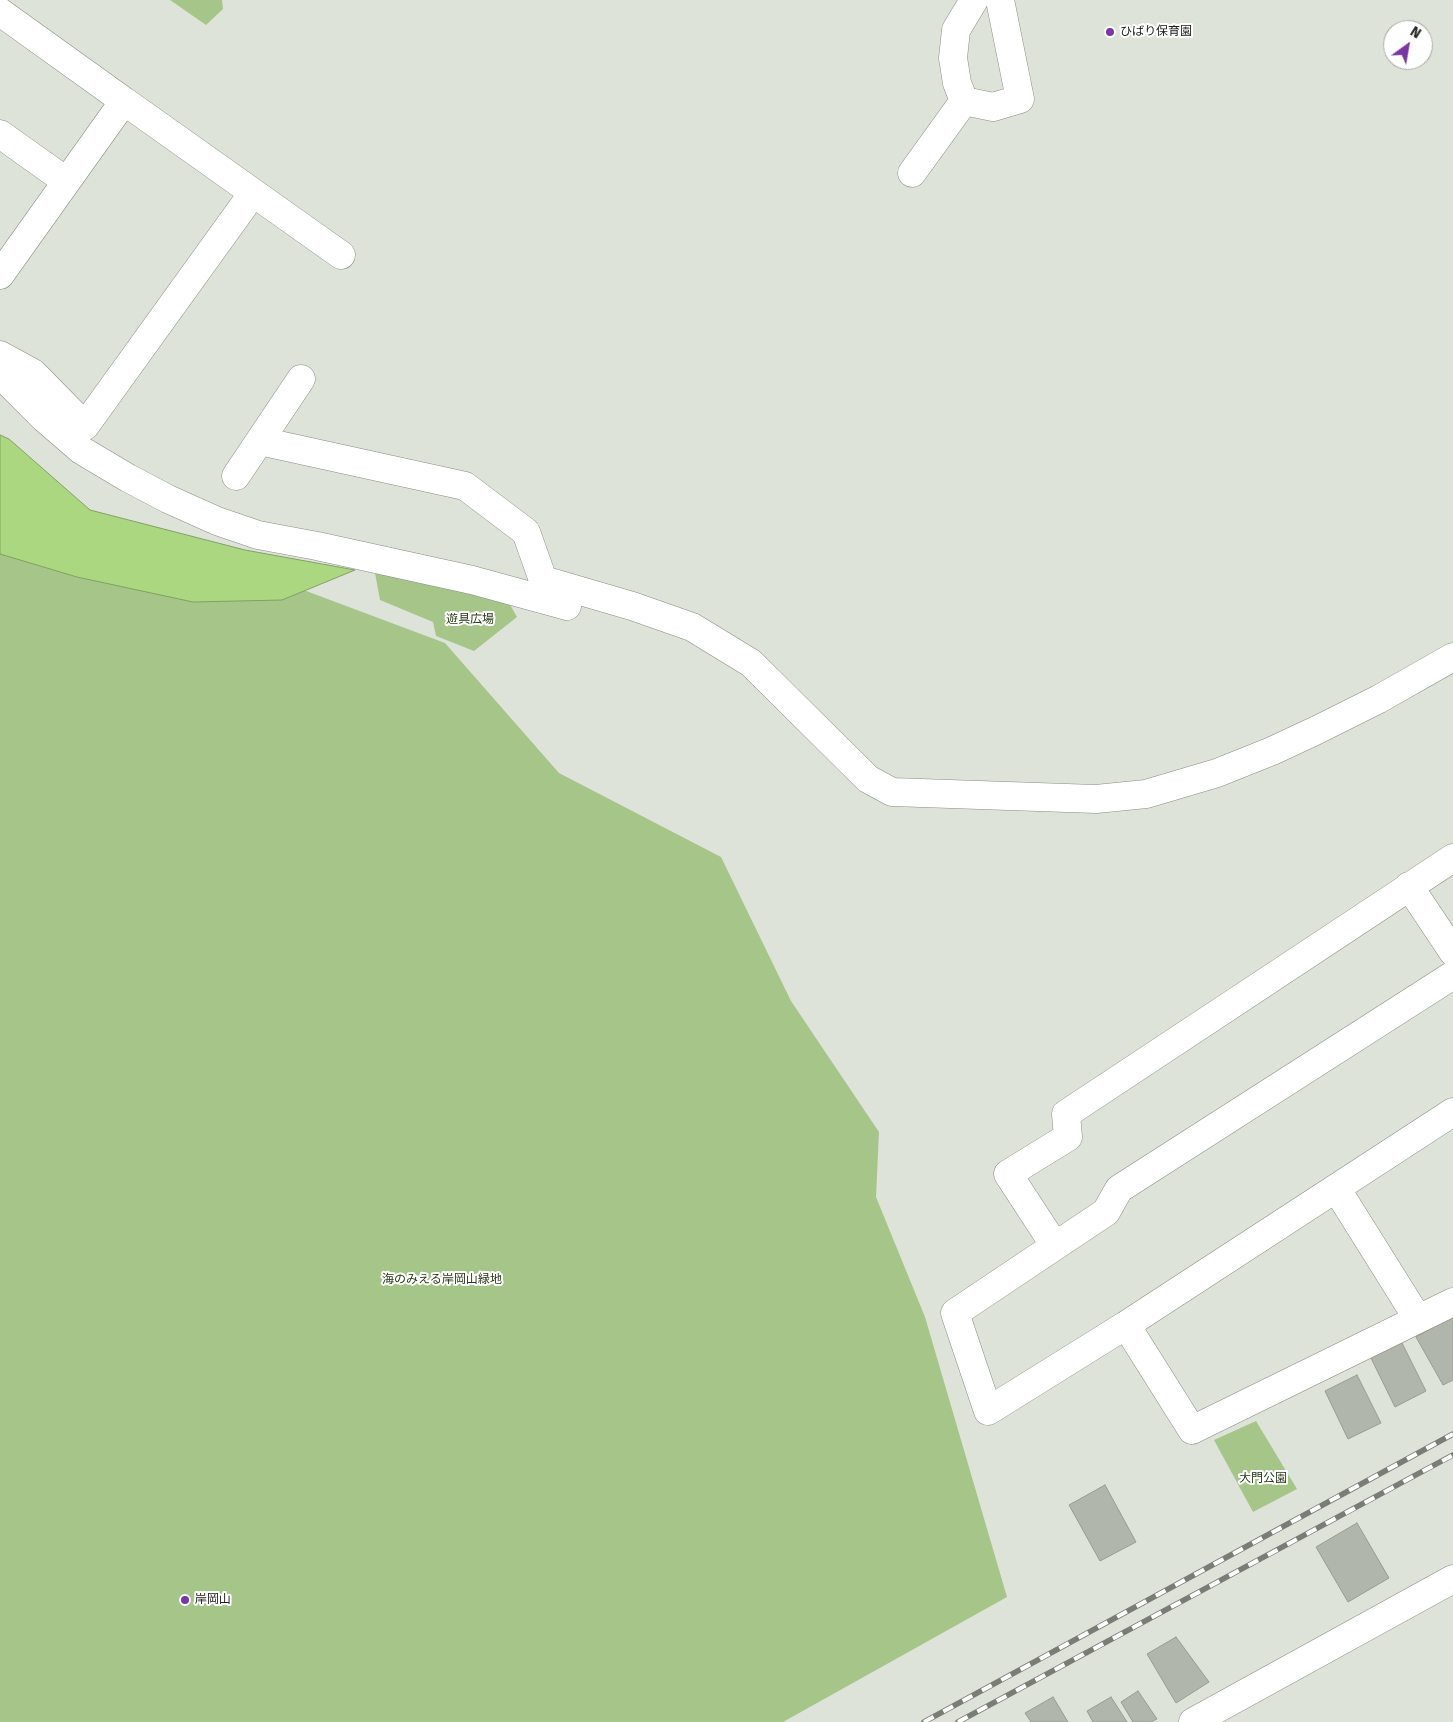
<!DOCTYPE html>
<html>
<head>
<meta charset="utf-8">
<style>
  body { margin:0 }
  #map { position:relative; width:1453px; height:1722px; overflow:hidden; background:#dde3d8; font-family:"Fira Sans",sans-serif }
  canvas { display:block }
  .north { position:absolute; left:1383px; top:20px; width:50px; height:50px; box-sizing:border-box; background:#fff; border:1px solid #a6a7a5; border-radius:50%; rotate:32deg; font-size:14px; font-weight:700; line-height:20px; text-align:center; color:#20221e }
  .north::after { content:''; display:block; margin:auto; width:18px; height:22px; background:#7a36a9; clip-path:polygon(50% 0,100% 100%,50% 72%,0 100%) }
</style>
</head>
<body>
<div id="map">
<canvas width="1453" height="1722"></canvas>
<div class="north">N</div>
</div>
<script>
const ctx = document.querySelector('canvas').getContext('2d');
ctx.lineJoin = 'round';
function fillPath(path, color) {
  ctx.fillStyle = color;
  ctx.fill(path, 'evenodd');
}
function poly(rows) {
  const path = new Path2D();
  for (const r of rows) {
    path.moveTo(r[0], r[1]);
    for (let i = 2; i < r.length; i += 2) path.lineTo(r[i], r[i + 1]);
  }
  return path;
}
function stroke(path, color, width, dash) {
  ctx.strokeStyle = color;
  ctx.lineWidth = width;
  ctx.lineCap = dash ? 'butt' : 'round';
  ctx.setLineDash(dash || []);
  ctx.stroke(path);
}
function write(font, color, halo, rows, align = 'center') {
  ctx.font = font + ' "Fira Sans","Noto Sans JP",sans-serif';
  ctx.lineWidth = 4;
  ctx.setLineDash([]);
  ctx.textBaseline = 'middle';
  ctx.strokeStyle = halo;
  ctx.fillStyle = color;
  for (const [text, x, y, turn = 0] of rows) {
    ctx.save();
    ctx.translate(x, y);
    ctx.rotate((+turn || 0) * Math.PI / 180);
    ctx.textAlign = isNaN(turn) ? turn : align;
    if (halo) ctx.strokeText(text, 0, 0);
    ctx.fillText(text, 0, 0);
    ctx.restore();
  }
}
fillPath(poly([
  [170,0,222,0,223,9,206,25],
  [0,457,90,510,445,643,559,773,721,857,791,1001,879,1132,876,1197,925,1317,1007,1597,783,1722,0,1722],
  [375,573,508,601,517,617,474,651,436,636,433,622,380,600],
  [1256,1421,1297,1489,1253,1512,1214,1440]
]), '#a6c689');
const water = poly([
  [0,435,9,439,90,510,245,550,355,570,282,600,193,602,77,577,0,554,0,435]
]);
fillPath(water, '#abd781');
stroke(water, '#81a163', 1);
const building = poly([
  [1453,1316,1453,1380,1443,1385,1416,1337,1453,1316],
  [1400,1339,1426,1391,1395,1407,1369,1354,1400,1339],
  [1357,1375,1381,1423,1348,1439,1325,1391,1357,1375],
  [1105,1485,1136,1542,1100,1561,1069,1505,1105,1485],
  [1357,1523,1389,1578,1348,1602,1316,1547,1357,1523],
  [1176,1637,1209,1682,1176,1703,1147,1654,1176,1637],
  [1138,1691,1157,1719,1151,1722,1133,1722,1121,1702,1138,1691],
  [1053,1697,1068,1722,1031,1722,1025,1713,1053,1697],
  [1111,1697,1127,1722,1093,1722,1087,1711,1111,1697]
]);
fillPath(building, '#b0b6ab');
stroke(building, '#979c92', 1);
const street = poly([
  [974,0,956,30,953,58,957,83,964,101,993,107,1020,99,1000,0],
  [0,12,124,101],
  [0,134,66,181],
  [912,173,964,101],
  [0,275,124,101,341,255],
  [0,355,33,373,85,426,253,193],
  [0,374,45,419,81,450,128,478,168,499,217,521,258,535,317,546,472,580,567,606],
  [260,441,465,486,526,532,543,580,632,606,692,627,751,663,868,779,892,792,1096,799,1146,794,1217,773,1272,751,1317,730,1379,699,1453,657],
  [236,476,301,379],
  [1409,886,1453,952],
  [1453,1112,1126,1325,1192,1430,1453,1302],
  [1336,1188,1418,1319],
  [1055,1246,1106,1212,1119,1189,1453,975],
  [1126,1325,988,1411,955,1313,1055,1246,1008,1174,1068,1137,1066,1114,1453,858],
  [1193,1722,1453,1579]
]);
stroke(street, '#888e84', 29);
stroke(street, '#fff', 28);
const rail = poly([
  [924,1722,1453,1434],
  [958,1722,1453,1455]
]);
stroke(rail, '#797d76', 5.5);
stroke(rail, '#fff', 4, [11]);
for (const [x, y, r, color] of [
  [1110,32,5,"#7a36a9"],
  [185,1600,5,"#7a36a9"]
]) {
  const dot = new Path2D();
  dot.arc(x, y, r, 0, 2 * Math.PI);
  ctx.fillStyle = color;
  ctx.fill(dot);
  stroke(dot, '#fff', 2);
}
write('12px', '#20221e', '#fff', [
  ["ひばり保育園",1120,32],
  ["岸岡山",195,1600]
], 'left');
write('12px', '#283916', '#fff', [
  ["遊具広場",470,620],
  ["海のみえる岸岡山緑地",442,1280],
  ["大門公園",1263,1479]
]);
</script>
</body>
</html>
